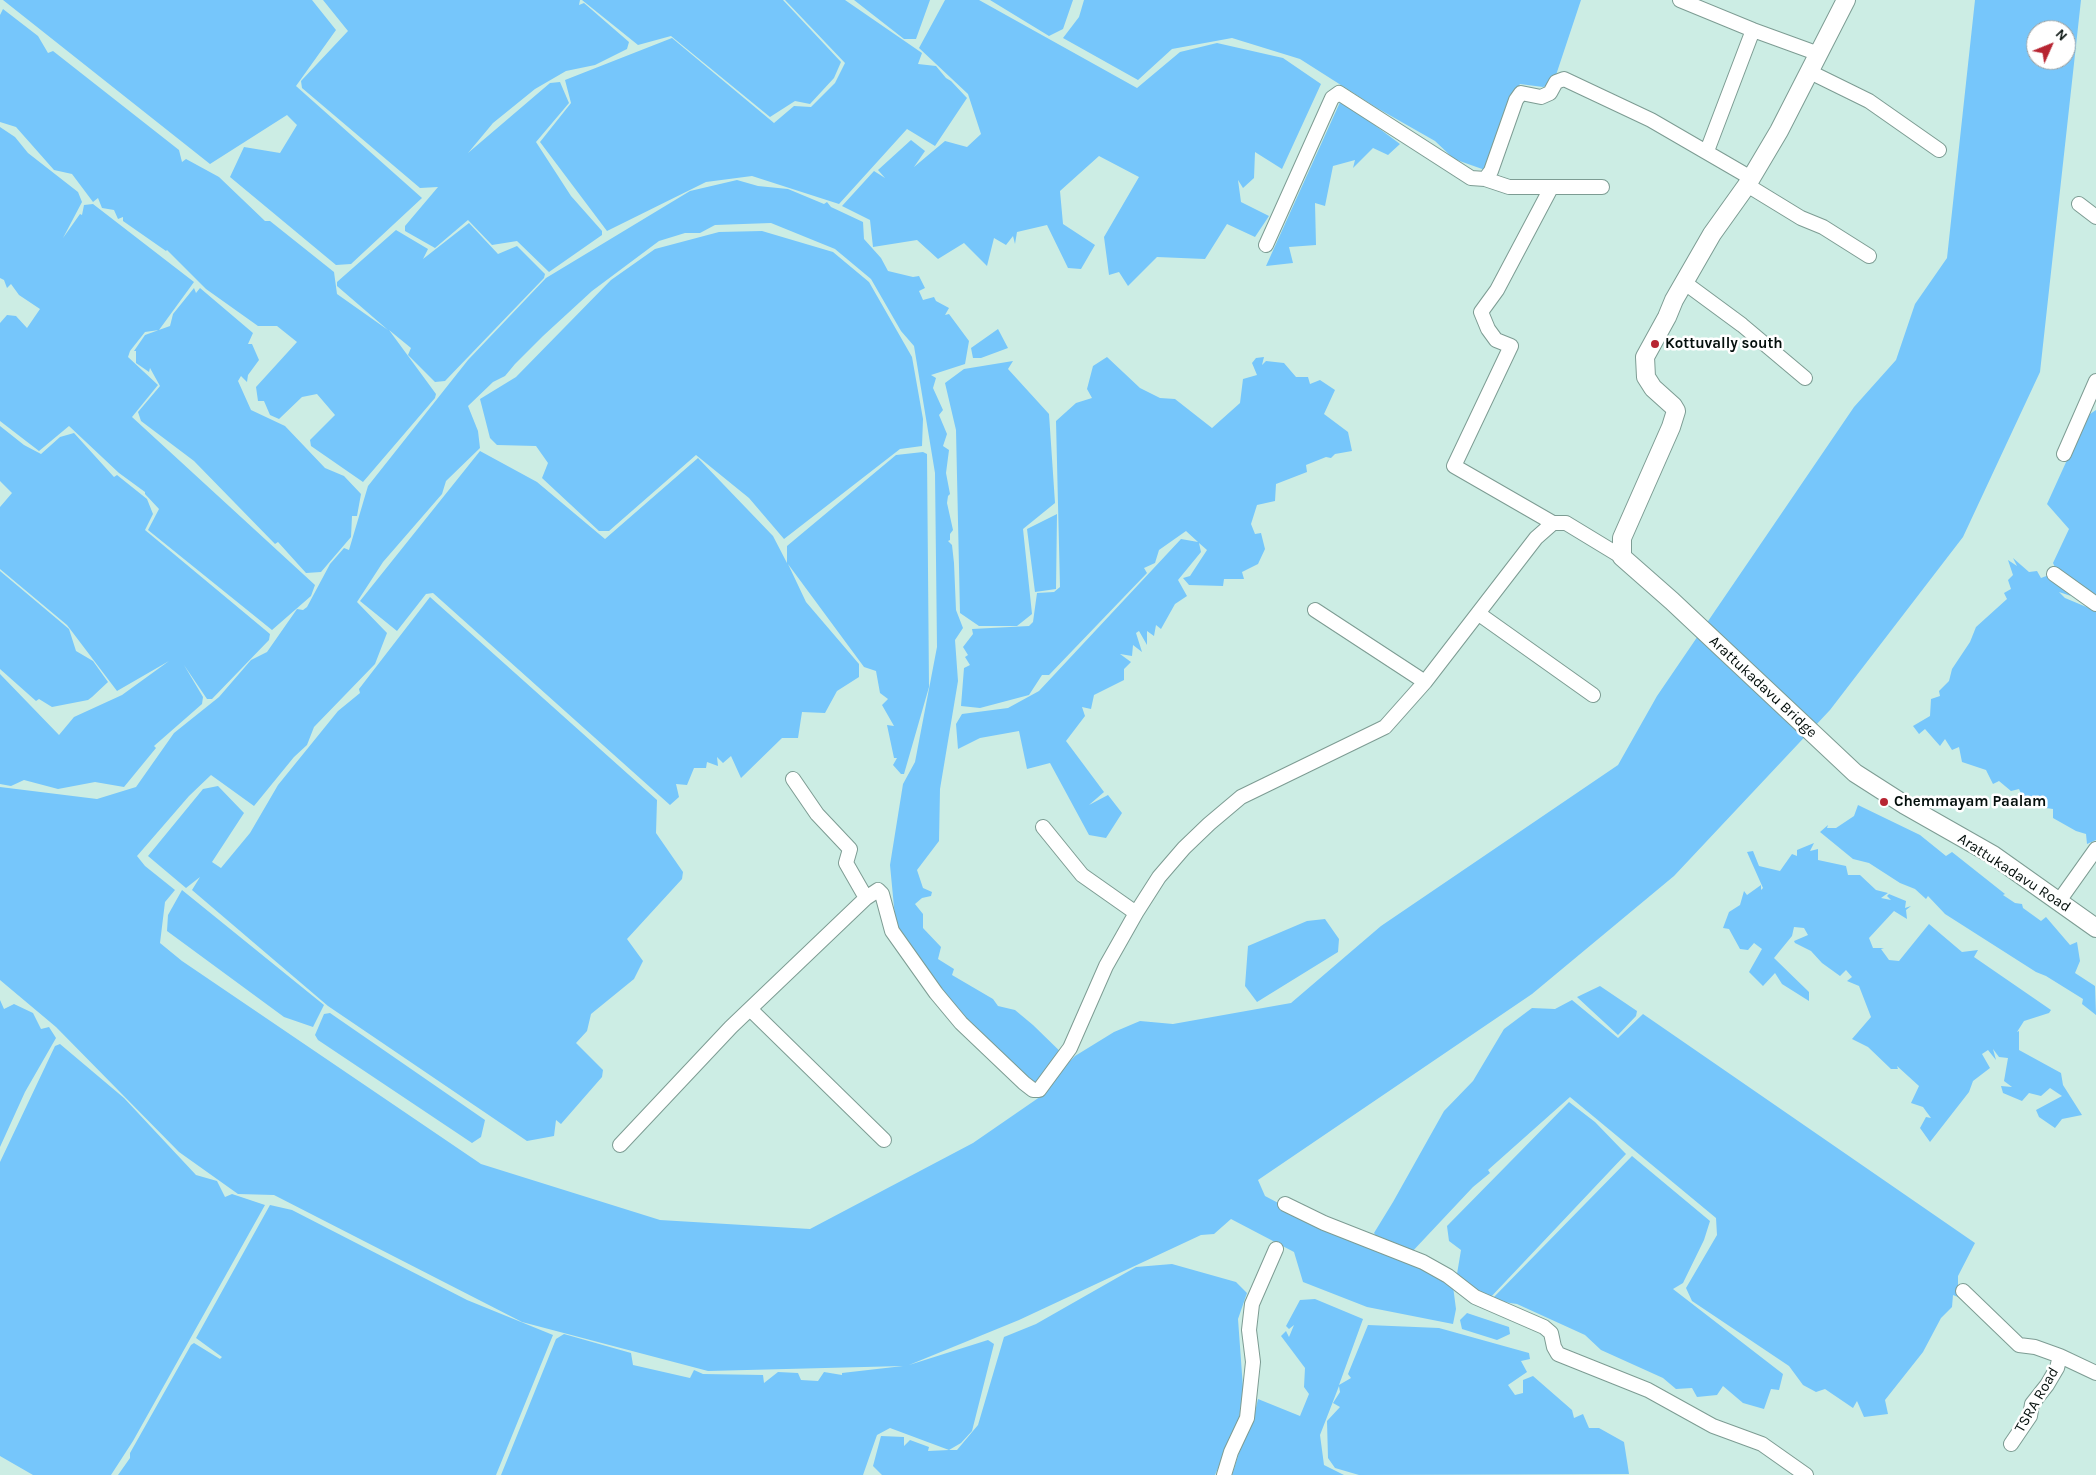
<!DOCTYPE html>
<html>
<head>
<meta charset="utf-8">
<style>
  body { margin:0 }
  #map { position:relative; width:2096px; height:1475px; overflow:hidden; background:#ccede4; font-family:Karla,sans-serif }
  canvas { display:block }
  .north { position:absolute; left:2026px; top:20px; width:50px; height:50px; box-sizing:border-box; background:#fff; border:1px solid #9b9f9e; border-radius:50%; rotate:46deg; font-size:14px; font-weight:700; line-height:20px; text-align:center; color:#040f0c }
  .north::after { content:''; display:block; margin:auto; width:18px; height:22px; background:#b72532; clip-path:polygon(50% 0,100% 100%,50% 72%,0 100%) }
</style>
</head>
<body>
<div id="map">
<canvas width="2096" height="1475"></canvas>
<div class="north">N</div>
</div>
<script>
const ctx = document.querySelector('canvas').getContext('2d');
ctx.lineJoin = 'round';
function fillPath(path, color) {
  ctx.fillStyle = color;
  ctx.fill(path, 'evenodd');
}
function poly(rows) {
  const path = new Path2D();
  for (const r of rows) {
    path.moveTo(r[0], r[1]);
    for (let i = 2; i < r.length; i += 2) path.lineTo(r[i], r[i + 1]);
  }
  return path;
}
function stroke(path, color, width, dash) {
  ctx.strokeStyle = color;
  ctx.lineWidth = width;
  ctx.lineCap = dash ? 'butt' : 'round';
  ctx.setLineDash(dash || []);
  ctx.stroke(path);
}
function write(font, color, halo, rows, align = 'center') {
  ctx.font = font + ' Karla,sans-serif';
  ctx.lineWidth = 5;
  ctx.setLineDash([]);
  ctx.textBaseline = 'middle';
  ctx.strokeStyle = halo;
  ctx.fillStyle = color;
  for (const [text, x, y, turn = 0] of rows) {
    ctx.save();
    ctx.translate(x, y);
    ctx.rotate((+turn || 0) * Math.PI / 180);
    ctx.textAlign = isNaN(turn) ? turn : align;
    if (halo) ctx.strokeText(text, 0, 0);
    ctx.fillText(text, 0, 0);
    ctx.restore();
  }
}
fillPath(poly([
  [3,0,312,0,336,30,296,86,422,198,351,264,336,265,230,177,244,147,280,153,297,125,287,115,210,164],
  [323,0,580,0,579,5,584,3,629,42,627,49,595,65,566,71,535,89,493,123,468,153,550,83,560,82,569,103,536,142,571,196,602,231,602,235,549,272,517,241,492,245,468,220,435,248,405,231,405,226,438,187,420,188,302,88,301,81,348,31],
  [582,0,783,0,841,62,834,78,810,104,795,101,770,117,671,36,638,45],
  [785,0,845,0,922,53,918,64,936,66,946,78,951,81,967,98,935,146,907,129,839,204,752,176,706,182,607,231,540,142,571,103,565,80,672,38,774,123,794,106,811,107,835,83,845,63],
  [854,0,930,0,916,39,904,39],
  [945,0,979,0,1137,88,1180,52,1217,43,1283,58,1321,84,1282,169,1255,152,1254,178,1243,188,1238,180,1241,202,1269,216,1255,237,1227,224,1205,259,1157,257,1128,286,1119,272,1109,275,1104,237,1139,177,1099,156,1060,191,1063,224,1095,245,1081,269,1068,268,1047,225,1017,232,1015,244,1013,236,1006,245,994,238,987,266,964,243,938,259,917,240,873,247,870,220,842,206,874,171,885,178,878,170,911,140,925,151,914,167,945,141,967,147,981,134,968,94,919,48],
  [990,0,1073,0,1063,29,1049,36],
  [1084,0,1581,0,1553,84,1543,87,1520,84,1510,99,1485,170,1454,159,1435,141,1377,108,1300,59,1232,38,1172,49,1138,80,1063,38,1079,17],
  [1975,0,2081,0,2040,372,1963,537,1830,710,1674,876,1532,994,1258,1180,1265,1196,1324,1227,1451,1271,1456,1309,1453,1324,1367,1307,1303,1282,1294,1252,1231,1219,1214,1234,1201,1235,1019,1320,909,1365,988,1340,994,1344,972,1431,961,1443,949,1450,957,1450,978,1425,1004,1337,1036,1324,1136,1267,1172,1264,1236,1282,1247,1293,1238,1319,1243,1388,1239,1420,1215,1475,882,1475,873,1466,881,1436,904,1437,904,1446,910,1440,929,1447,928,1451,949,1450,890,1428,877,1435,863,1475,501,1475,556,1339,564,1334,631,1353,633,1365,690,1378,694,1370,703,1374,763,1375,764,1383,778,1372,798,1373,801,1380,818,1381,824,1372,842,1375,842,1373,903,1366,708,1371,522,1322,274,1195,238,1194,179,1152,56,1027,0,980,0,787,97,799,136,787,174,733,219,697,251,660,267,652,297,609,303,610,307,607,330,564,344,548,349,550,368,486,468,360,546,278,690,191,737,180,758,186,788,189,824,204,827,202,831,207,863,222,864,239,881,258,888,271,913,277,919,276,925,288,919,291,923,300,934,297,936,301,949,308,945,315,949,314,969,341,965,364,931,375,936,378,933,388,943,410,939,415,947,434,943,446,949,450,946,473,950,494,948,496,947,503,953,530,950,534,950,540,948,541,952,545,954,563,956,610,963,628,955,640,958,681,940,789,939,841,917,870,923,888,932,892,931,896,922,898,915,904,923,914,923,928,941,947,938,959,954,969,952,975,993,999,998,1006,1015,1010,1033,1025,1070,1061,1075,1056,1114,1032,1140,1021,1173,1024,1291,1003,1381,926,1618,765,1657,696,1854,407,1896,360,1915,304,1947,258],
  [2036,30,2066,30,2066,60,2036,60],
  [771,223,835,249,871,279,901,331,914,346,935,473,937,647,915,762,903,784,890,865,896,928,954,1011,1027,1080,1047,1092,973,1143,810,1229,660,1220,481,1164,182,961,160,943,165,902,175,890,145,866,137,856,189,796,211,775,254,806,294,757,307,745,314,727,375,664,387,633,357,602,383,562,442,494,446,481,480,448,478,431,468,406,493,382,505,376,515,364,543,336,592,291,659,241,685,233,700,233,715,225],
  [3,9,38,36,48,53,53,51,179,150,182,162,186,159,219,177,265,221,270,221,334,272,337,294,388,330,337,286,337,282,396,230,428,249,423,259,469,223,498,254,517,246,545,274,544,278,445,381,435,382,408,355,411,348,389,330,436,394,435,398,363,482,311,446,310,440,335,415,317,394,302,397,279,419,270,415,264,401,258,401,256,387,297,342,277,326,258,326,206,289,167,250,166,251,123,221,123,217,118,219,114,210,102,208,98,198,93,202,72,174,54,170,16,127,0,122,0,15],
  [1341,100,1400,144,1388,155,1373,148,1353,168,1355,160,1333,166,1325,206,1315,203,1316,245,1289,247,1293,263,1266,266],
  [0,127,15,137,28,153,78,192,82,202,63,238,80,214,82,215,84,205,93,204,194,282,159,330,145,332,130,351,128,357,158,385,132,417,315,585,311,596,272,630,148,530,159,509,145,494,145,492,119,473,69,426,39,451,0,421,0,323,7,315,16,316,27,328,40,309,19,295,11,284,7,288,4,280,0,278],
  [762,231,833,252,869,282,912,357,923,419,922,446,900,449,784,539,749,498,696,455,609,531,599,531,542,478,548,463,536,446,497,445,490,438,480,399,516,377,611,280,655,249,719,232],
  [194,288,196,293,200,288,253,333,248,344,252,344,259,360,248,375,247,382,241,376,238,381,251,410,285,426,325,468,344,476,361,494,357,516,352,516,351,537,321,572,306,573,278,542,275,544,194,461,141,421,138,412,160,386,150,368,149,372,136,363,136,351,134,351,145,335,170,326,173,314],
  [998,329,1008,348,981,358,973,358,971,348],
  [1107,357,1140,388,1160,398,1175,399,1212,428,1240,403,1243,379,1257,375,1252,363,1256,358,1264,357,1262,365,1266,361,1284,363,1296,377,1308,377,1310,384,1320,380,1335,390,1324,414,1348,432,1352,451,1335,454,1331,458,1326,457,1306,465,1307,472,1276,484,1275,501,1257,505,1251,524,1255,534,1261,533,1265,549,1258,564,1242,572,1244,579,1224,579,1223,586,1189,585,1183,578,1190,576,1207,550,1199,543,1201,552,1178,580,1187,596,1175,604,1161,629,1156,625,1154,636,1147,631,1147,645,1139,631,1136,633,1142,652,1133,645,1132,656,1120,654,1131,662,1124,669,1124,680,1094,695,1091,709,1082,707,1085,716,1066,741,1104,792,1089,805,1108,795,1122,813,1106,838,1089,835,1050,763,1027,769,1019,731,980,738,958,749,956,724,962,714,1008,708,1039,691,1181,539,1198,542,1186,531,1159,550,1155,563,1144,568,1147,573,1049,675,1042,675,1029,695,980,708,961,706,964,668,970,665,965,657,968,655,963,647,973,634,972,629,1029,626,1033,622,1037,593,1054,592,1060,587,1056,421,1076,403,1092,398,1087,389,1093,366],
  [1013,361,1008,369,1049,414,1055,503,1023,529,1032,614,1017,626,979,626,960,613,956,430,945,383,964,369],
  [2096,410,2096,598,2059,576,2053,563,2069,529,2047,504,2087,416],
  [0,426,24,445,41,454,60,437,74,433,114,477,117,475,147,499,153,514,145,530,270,634,269,640,212,699,207,699,184,665,203,697,202,704,154,746,156,748,124,787,95,782,58,789,24,780,11,786,0,784,0,674,59,735,74,717,122,695,169,661,117,691,67,625,0,569,0,507,12,493,0,481],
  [480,451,537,482,605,539,698,458,773,536,787,563,787,546,896,455,923,452,927,454,929,687,904,774,901,774,893,765,897,758,894,758,887,725,894,726,882,705,888,699,880,693,876,671,864,667,788,564,806,602,859,664,859,677,837,691,825,713,802,712,798,738,782,738,741,778,731,756,723,763,717,757,718,766,707,762,706,768,694,768,687,785,676,784,679,797,670,805,433,593,426,594,397,631,360,601],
  [1057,514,1056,589,1035,592,1027,529],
  [2013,558,2029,572,2037,571,2041,578,2049,575,2050,581,2053,580,2071,596,2059,592,2065,598,2096,611,2096,840,2087,844,2086,834,2076,831,2053,818,2053,809,2046,808,2036,796,2025,802,2019,789,2011,791,1999,781,1993,784,1986,770,1962,762,1959,747,1952,750,1945,739,1940,746,1925,729,1919,734,1913,726,1930,716,1931,699,1940,696,1939,691,1949,681,1952,669,1970,642,1976,627,2007,599,2004,593,2011,589,2008,580,2013,575,2008,560,2017,566],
  [0,571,69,629,76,651,93,661,108,682,92,697,88,700,52,707,39,699,36,701,0,669],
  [430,597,657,800,656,833,683,872,682,879,627,939,643,961,634,979,591,1014,587,1031,576,1043,603,1070,602,1077,561,1124,556,1120,554,1136,527,1141,328,1006,192,890,200,877,186,888,148,856,203,789,218,786,244,813,212,862,221,868,250,833,278,785,338,711,360,693,359,689],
  [1858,805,1920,835,1946,856,1952,852,2005,894,2003,895,2015,903,2022,904,2023,908,2041,921,2046,917,2070,945,2077,942,2080,961,2075,973,2095,986,2096,1015,2082,1004,2083,999,2046,976,2036,972,1945,914,1928,896,1926,899,1915,889,1900,883,1869,863,1853,859,1820,832,1828,825,1827,828,1836,828,1854,816],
  [1814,843,1810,851,1818,849,1818,860,1846,866,1848,875,1860,875,1876,890,1888,893,1881,898,1891,900,1887,896,1889,894,1906,901,1905,908,1911,906,1906,910,1907,919,1894,911,1869,938,1873,948,1884,948,1881,949,1889,960,1899,961,1929,924,1962,952,1978,950,1974,957,2051,1010,2049,1013,2024,1021,2017,1032,2019,1031,2019,1050,2061,1073,2063,1085,2082,1115,2062,1119,2055,1128,2039,1117,2036,1110,2062,1096,2050,1088,2041,1096,2029,1093,2022,1101,2003,1093,2001,1086,2012,1087,2004,1081,2008,1058,1999,1057,1993,1049,1996,1060,1988,1050,1982,1054,1990,1068,1973,1081,1969,1092,1930,1142,1920,1128,1926,1117,1931,1118,1923,1107,1911,1103,1919,1086,1897,1066,1898,1069,1891,1069,1868,1047,1852,1039,1871,1017,1859,986,1847,981,1852,977,1846,970,1840,976,1822,963,1811,951,1795,943,1794,941,1808,935,1804,928,1794,927,1792,936,1774,958,1809,992,1809,1001,1782,984,1775,973,1763,986,1749,972,1762,949,1754,943,1748,950,1740,949,1729,929,1723,928,1729,912,1740,905,1744,891,1747,895,1761,885,1761,890,1763,888,1747,852,1753,851,1759,866,1780,871,1792,854,1797,856,1797,850],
  [182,890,324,1005,313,1027,284,1017,167,931,168,915],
  [1325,919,1339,939,1338,952,1257,1002,1245,986,1248,946,1307,921],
  [1600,986,1637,1011,1636,1016,1618,1035,1577,997],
  [0,1000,4,1009,14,1004,33,1013,41,1029,49,1027,56,1038,25,1092,0,1147],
  [1572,1000,1618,1038,1643,1014,1975,1243,1958,1276,1958,1297,1953,1295,1952,1307,1941,1318,1923,1352,1885,1400,1888,1414,1864,1417,1857,1401,1853,1408,1825,1389,1816,1392,1803,1385,1789,1366,1692,1301,1686,1288,1717,1235,1716,1218,1570,1097,1488,1170,1490,1173,1473,1187,1410,1254,1382,1244,1374,1233,1393,1202,1444,1111,1473,1081,1504,1029,1532,1008,1555,1009],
  [330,1013,485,1120,481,1137,472,1143,318,1040,315,1035,324,1014],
  [60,1044,124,1098,196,1175,217,1181,225,1197,232,1194,265,1205,133,1441,111,1475,33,1475,0,1456,0,1162,55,1046],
  [1569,1102,1595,1122,1626,1154,1489,1299,1459,1286,1457,1274,1461,1250,1449,1241,1447,1226],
  [1632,1156,1710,1221,1704,1240,1683,1283,1673,1289,1783,1374,1779,1390,1771,1389,1764,1409,1743,1403,1723,1386,1717,1395,1697,1397,1692,1388,1676,1389,1663,1378,1601,1350,1585,1335,1517,1304,1491,1300],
  [270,1205,292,1210,467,1300,553,1335,496,1475,118,1475,130,1458,130,1453,191,1345,194,1343,220,1359,222,1357,196,1338],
  [1315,1299,1363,1319,1339,1385,1351,1378,1348,1374,1368,1325,1439,1328,1529,1353,1530,1359,1521,1361,1527,1372,1508,1385,1515,1395,1523,1393,1523,1380,1533,1376,1572,1410,1574,1418,1583,1414,1589,1428,1599,1428,1624,1442,1629,1474,1359,1475,1335,1468,1328,1458,1327,1421,1340,1407,1333,1403,1340,1392,1339,1386,1320,1435,1324,1465,1344,1475,1232,1475,1244,1437,1252,1424,1258,1399,1300,1416,1309,1394,1304,1387,1305,1368,1281,1336,1286,1331,1289,1337,1294,1325,1289,1329,1286,1326,1300,1300],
  [1467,1313,1509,1327,1510,1334,1497,1340,1462,1329,1460,1320]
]), '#76c6fb');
const minor = poly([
  [1680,0,1753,30,1819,54],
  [1810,72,1869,101,1939,150],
  [1707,151,1753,30],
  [1485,179,1509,187,1602,187],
  [1747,185,1801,218,1823,227,1869,256],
  [1551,188,1497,290,1481,312,1488,329,1496,340,1511,346,1454,466,1553,523],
  [2079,204,2096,217],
  [1266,245,1332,98,1339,93,1471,178,1485,179,1491,171,1516,100,1521,93,1541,97,1550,93,1556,82,1564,79,1651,120,1751,178],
  [1685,283,1742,325,1805,378],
  [2064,454,2096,381],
  [2054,574,2096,604],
  [1315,610,1425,682],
  [1479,614,1593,695],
  [793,779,817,814,850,849,846,863,866,898],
  [1043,827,1082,875,1136,913],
  [2059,901,2096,849],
  [750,1009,884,1140],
  [620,1145,731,1027,866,898,878,890,882,894,892,931,936,993,961,1023,1024,1083,1033,1090,1039,1090,1070,1048,1106,966,1136,913,1159,877,1184,848,1209,824,1241,797,1385,727,1425,682,1536,538,1553,523,1566,523,1622,557],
  [1285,1204,1324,1223,1423,1262,1448,1276,1475,1297,1544,1327,1551,1333,1554,1347,1558,1354,1648,1390,1713,1426,1762,1444,1806,1475],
  [1963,1291,2019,1345,2035,1347,2060,1356,2096,1373],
  [2011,1444,2030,1416,2032,1404,2047,1385,2057,1368,2060,1356],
  [1224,1475,1231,1452,1247,1418,1253,1362,1249,1330,1252,1304,1276,1249]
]);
const major = poly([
  [1846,0,1779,131,1747,185,1712,234,1674,300,1667,317,1645,357,1646,377,1653,388,1673,406,1676,411,1671,427,1622,538,1622,557,1672,601,1855,773,1905,805,1993,855,2096,928]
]);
stroke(minor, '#7d9c93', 16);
stroke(major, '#7d9c93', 20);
stroke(minor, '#fff', 14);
stroke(major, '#fff', 18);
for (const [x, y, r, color] of [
  [1655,344,5,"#b72532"],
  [1884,802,5,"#b72532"]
]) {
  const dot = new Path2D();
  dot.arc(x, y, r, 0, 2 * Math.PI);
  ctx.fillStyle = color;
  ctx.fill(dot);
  stroke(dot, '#fff', 2);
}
write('bold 15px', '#040f0c', '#fff', [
  ["Kottuvally south",1665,344],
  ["Chemmayam Paalam",1894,802]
], 'left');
write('15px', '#040f0c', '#fff', [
  ["Arattukadavu Bridge",1763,687,43],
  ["Arattukadavu Road",2014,873,33],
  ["TSRA Road",2037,1400,-60]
]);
</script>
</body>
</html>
